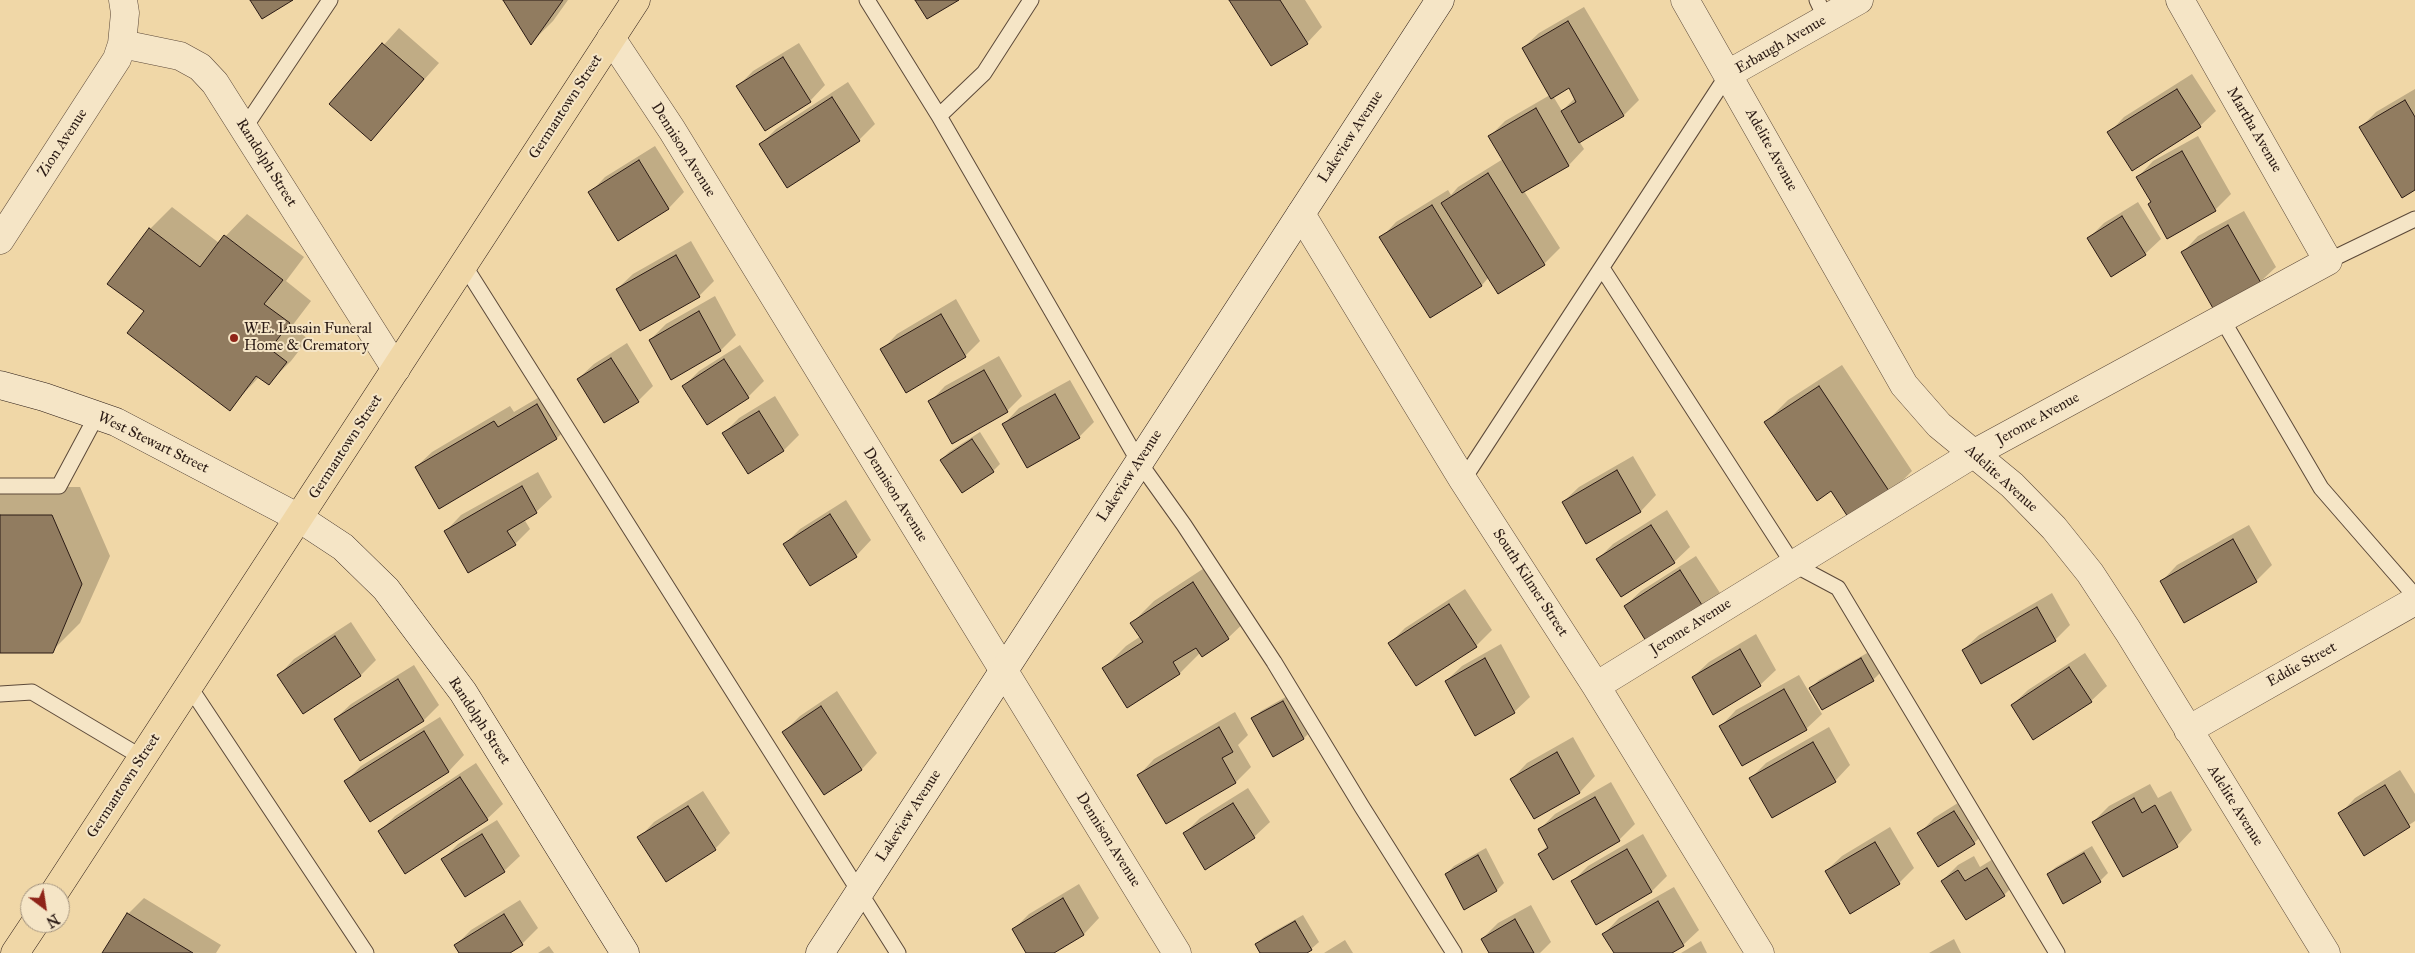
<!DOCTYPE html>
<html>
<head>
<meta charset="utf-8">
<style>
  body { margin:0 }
  #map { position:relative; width:2415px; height:953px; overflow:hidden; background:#f0d7a7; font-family:"IM FELL Great Primer",serif }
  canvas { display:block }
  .north { position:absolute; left:20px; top:883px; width:50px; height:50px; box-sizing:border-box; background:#f5e5c6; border:1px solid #a4947f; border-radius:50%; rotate:149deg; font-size:14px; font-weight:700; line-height:20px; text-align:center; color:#2a1a14 }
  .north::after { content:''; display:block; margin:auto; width:18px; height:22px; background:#8f2418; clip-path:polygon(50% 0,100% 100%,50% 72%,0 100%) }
</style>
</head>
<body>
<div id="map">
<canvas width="2415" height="953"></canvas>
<div class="north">N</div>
</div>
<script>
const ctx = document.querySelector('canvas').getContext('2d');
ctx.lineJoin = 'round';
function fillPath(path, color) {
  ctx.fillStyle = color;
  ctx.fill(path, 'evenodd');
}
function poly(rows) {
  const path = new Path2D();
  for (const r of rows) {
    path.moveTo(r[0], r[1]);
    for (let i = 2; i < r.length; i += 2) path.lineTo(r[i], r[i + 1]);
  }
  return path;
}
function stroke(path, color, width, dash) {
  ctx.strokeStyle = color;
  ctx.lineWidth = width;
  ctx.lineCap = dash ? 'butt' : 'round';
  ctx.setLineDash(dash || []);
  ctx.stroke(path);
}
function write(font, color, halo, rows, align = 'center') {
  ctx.font = font + ' "IM FELL Great Primer",serif';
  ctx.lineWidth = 4;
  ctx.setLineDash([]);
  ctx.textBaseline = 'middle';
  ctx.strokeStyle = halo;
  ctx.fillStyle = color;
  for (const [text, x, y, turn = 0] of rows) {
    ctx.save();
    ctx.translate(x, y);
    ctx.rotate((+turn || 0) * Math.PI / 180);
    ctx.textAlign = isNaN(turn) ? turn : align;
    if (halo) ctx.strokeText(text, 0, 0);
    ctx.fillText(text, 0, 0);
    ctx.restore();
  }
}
fillPath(poly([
  [505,0,568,0,553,21,531,43],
  [1231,0,1305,0,1322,27,1307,43],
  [1584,7,1639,100,1624,115,1579,141,1584,149,1569,165,1524,191,1560,248,1544,264,1498,292,1489,277,1482,285,1430,317,1381,238,1396,222,1448,190,1451,195,1458,187,1503,159,1490,136,1505,121,1550,95,1523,48,1539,33],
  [1569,86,1575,98,1562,111,1553,96],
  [399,28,439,63,371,139,331,104],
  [799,43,825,85,810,101,738,86,753,71],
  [2192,74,2216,111,2200,126,2109,133,2124,117],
  [848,82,875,124,859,140,787,186,761,144,776,129],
  [2415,89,2415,188,2361,127,2376,112],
  [2198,136,2231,194,2215,210,2168,237,2152,202,2138,177,2153,161],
  [655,146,684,192,669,208,619,239,590,193,605,177],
  [2138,202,2161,239,2145,254,2111,275,2088,239,2104,223],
  [172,207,219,243,247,214,304,257,286,281,311,301,292,326,308,339,291,361,268,384,259,377,229,409,145,310,150,229],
  [2244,211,2276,267,2260,282,2183,252,2198,236],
  [691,241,714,281,699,296,617,289,633,274],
  [715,296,736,335,721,350,672,378,650,340,666,324],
  [956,299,980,341,965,356,882,350,897,334],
  [627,343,653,386,638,401,578,379,594,364],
  [740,345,764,381,748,397,707,423,684,386,699,371],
  [999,356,1022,396,1007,411,930,402,945,386],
  [1842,365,1912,471,1890,493,1831,489,1766,422,1788,400],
  [1070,380,1094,422,1079,437,1004,424,1019,408],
  [553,389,572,423,557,438,440,507,416,467,432,452,510,406,514,412],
  [775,396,799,435,784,450,724,433,739,418],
  [980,432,1000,464,993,471,941,460,949,452],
  [1633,456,1656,495,1641,511,1587,543,1563,502,1579,487],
  [538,472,552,497,536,512,524,519,530,529,515,544,446,531,461,515],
  [0,487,80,487,110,556,80,623,52,651,0,652],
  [846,500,871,540,856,556,785,544,800,529],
  [1667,510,1690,547,1674,562,1598,559,1613,544],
  [2249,525,2272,565,2256,581,2162,581,2177,565],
  [1696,556,1722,596,1707,612,1625,606,1641,591],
  [1215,561,1251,616,1228,638,1202,655,1201,652,1180,673,1128,706,1104,668,1126,646,1141,636,1132,623,1154,601],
  [1465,589,1492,630,1476,646,1390,643,1405,628],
  [2052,593,2070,625,2055,640,1963,650,1979,635],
  [351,622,376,660,361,675,304,713,279,675,294,659],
  [1756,634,1776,670,1760,685,1693,677,1709,662],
  [1501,644,1530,697,1514,712,1446,681,1462,666],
  [1869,652,1881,672,1873,680,1811,688,1819,680],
  [2085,653,2107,686,2091,701,2012,705,2028,690],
  [414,665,439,705,424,720,360,759,335,719,351,704],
  [1799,675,1822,714,1806,729,1721,726,1736,710],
  [837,691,877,753,862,769,825,793,784,732,800,716],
  [1291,694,1311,731,1304,738,1253,718,1261,711],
  [1235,712,1248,735,1238,745,1251,767,1236,782,1166,822,1139,775,1154,759],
  [440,717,464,755,449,771,371,820,346,781,361,766],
  [1829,727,1850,765,1835,781,1751,778,1766,763],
  [1573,737,1595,776,1580,792,1534,818,1512,779,1527,763],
  [476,763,503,804,487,819,380,831,395,816],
  [2400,770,2415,794,2415,821,2365,854,2340,814,2355,798],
  [1611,782,1635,824,1619,840,1553,878,1539,854,1548,845,1539,830,1555,814],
  [2150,784,2158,798,2171,791,2192,830,2177,846,2093,822,2109,806],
  [1248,788,1270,822,1254,837,1184,834,1200,818],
  [703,791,730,833,715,849,639,838,654,822],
  [1969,796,1990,828,1974,843,1919,834,1934,818],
  [497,820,520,856,504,871,443,859,458,844],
  [1890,827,1914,868,1899,883,1826,871,1842,856],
  [1643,834,1667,876,1652,891,1572,882,1588,866],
  [2092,846,2108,873,2100,881,2048,874,2056,867],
  [1486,848,1504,883,1497,890,1465,908,1446,874,1454,866],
  [2003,853,2019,880,2004,895,1942,881,1958,865,1974,856,1980,867],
  [1079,884,1099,918,1084,934,1051,953,1027,953,1013,930,1029,914],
  [1674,887,1699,930,1683,945,1669,953,1615,953,1604,934,1619,918],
  [144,898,221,945,216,953,104,953,128,914],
  [520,900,538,928,522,944,507,953,461,953,456,945,471,930],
  [1531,905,1551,942,1540,953,1490,953,1482,939,1498,923],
  [1303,915,1319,942,1311,949,1305,953,1261,953,1256,944,1264,937],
  [1954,939,1961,953,1929,953],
  [1345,940,1353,953,1324,953],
  [1701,941,1707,953,1681,953],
  [549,946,554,953,538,953]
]), '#0003');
const building = poly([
  [250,0,293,0,262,19,250,0],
  [503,0,563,0,531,45,503,0],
  [915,0,959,0,927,19,915,0],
  [1229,0,1280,0,1308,44,1271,66,1229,0],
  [1568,21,1624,116,1579,143,1561,111,1576,102,1569,88,1551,99,1522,48,1568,21],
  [382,43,424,79,371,141,329,104,382,43],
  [783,57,811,102,765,131,736,86,783,57],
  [2177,89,2201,127,2132,171,2107,132,2177,89],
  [832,97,860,141,787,188,759,144,832,97],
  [2405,100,2415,117,2415,190,2402,198,2359,127,2405,100],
  [1536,108,1569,166,1522,193,1488,136,1536,108],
  [2182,151,2216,211,2167,239,2148,204,2151,202,2136,177,2182,151],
  [639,160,669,209,618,241,588,192,639,160],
  [1488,173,1545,265,1498,294,1441,203,1488,173],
  [1432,205,1482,286,1430,318,1379,237,1432,205],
  [2122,216,2146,255,2111,277,2087,238,2122,216],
  [2228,225,2261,283,2214,310,2181,252,2228,225],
  [149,228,200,267,224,235,283,280,264,304,290,323,270,349,287,362,269,385,256,376,230,411,127,333,144,311,107,284,149,228],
  [676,255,700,297,640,331,616,289,676,255],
  [699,311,721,351,671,380,649,340,699,311],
  [941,314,966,357,906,393,880,349,941,314],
  [611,358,639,402,604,423,577,379,611,358],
  [724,359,749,398,707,425,682,386,724,359],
  [984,370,1008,412,952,444,928,401,984,370],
  [1819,386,1891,494,1850,520,1831,491,1817,501,1764,422,1819,386],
  [1055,394,1080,438,1027,468,1002,424,1055,394],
  [537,404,557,439,439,509,415,467,494,421,498,427,537,404],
  [759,411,784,451,748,474,722,433,759,411],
  [972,439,994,472,962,493,940,460,972,439],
  [1617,470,1641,512,1586,544,1562,502,1617,470],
  [522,486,537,513,507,531,516,545,468,573,444,531,522,486],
  [830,514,857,557,810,586,783,544,830,514],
  [0,515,52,515,82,584,53,653,0,653,0,515],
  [1651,525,1675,563,1621,597,1596,559,1651,525],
  [2233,539,2257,582,2184,623,2160,581,2233,539],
  [1680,570,1707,613,1651,649,1624,606,1680,570],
  [1193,582,1229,639,1202,657,1196,648,1173,662,1180,674,1127,708,1102,668,1143,642,1130,623,1193,582],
  [1449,604,1477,647,1416,686,1388,643,1449,604],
  [2037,607,2056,641,1981,684,1962,650,2037,607],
  [335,636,361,676,303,714,277,675,335,636],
  [1740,649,1761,686,1713,715,1692,677,1740,649],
  [1485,658,1515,713,1475,736,1445,681,1485,658],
  [1861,658,1874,681,1822,710,1809,688,1861,658],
  [2069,667,2092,702,2033,740,2011,705,2069,667],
  [398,679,424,721,360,761,334,719,398,679],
  [1784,689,1807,730,1742,766,1719,726,1784,689],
  [1283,701,1304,739,1273,757,1251,718,1283,701],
  [821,706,862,770,824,795,782,732,821,706],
  [1219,727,1233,752,1222,758,1236,783,1166,824,1137,775,1219,727],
  [424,731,449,772,370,822,344,781,424,731],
  [1813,742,1836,782,1772,818,1749,778,1813,742],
  [1557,752,1580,793,1534,819,1510,779,1557,752],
  [460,777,488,820,405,874,378,831,460,777],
  [2385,785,2410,827,2364,856,2338,813,2385,785],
  [1595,797,1620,841,1553,880,1538,854,1548,848,1538,829,1595,797],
  [2134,798,2142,813,2155,805,2178,847,2123,877,2092,822,2134,798],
  [1233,803,1255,838,1205,870,1183,833,1233,803],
  [688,806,716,850,666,882,637,837,688,806],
  [1954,811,1975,844,1938,867,1917,833,1954,811],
  [482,834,505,872,465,897,441,859,482,834],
  [1875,842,1900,884,1850,914,1825,871,1875,842],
  [1627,849,1652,892,1596,925,1571,881,1627,849],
  [2084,853,2101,882,2063,904,2047,874,2084,853],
  [1478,855,1497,891,1464,910,1445,874,1478,855],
  [1987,868,2005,896,1966,920,1941,881,1958,870,1965,881,1987,868],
  [1063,898,1084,935,1054,953,1026,953,1012,929,1063,898],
  [1658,901,1684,946,1672,953,1614,953,1602,934,1658,901],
  [127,913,193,953,102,953,127,913],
  [504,914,523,945,510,953,459,953,454,945,504,914],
  [1515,919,1534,953,1489,953,1481,939,1515,919],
  [1295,921,1312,950,1307,953,1260,953,1255,944,1295,921]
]);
fillPath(building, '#917c60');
stroke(building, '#2a1a14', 1);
const lane = poly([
  [867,0,939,116,1139,462,1184,525,1274,662,1362,807,1454,953],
  [1817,0,1826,19],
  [939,116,984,73,1031,0],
  [245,127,330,0],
  [2328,261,2415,219],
  [464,265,898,953],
  [1602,268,1793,564,1838,588,2057,953],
  [2222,319,2321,488,2415,596],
  [1463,480,1728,74],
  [0,486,59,486,97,415],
  [189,686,366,953],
  [0,694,32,692,143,758]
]);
const street = poly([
  [1685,0,1904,385,1939,425,2012,485,2054,528,2090,573,2128,631,2326,953],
  [611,38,672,130,1177,953],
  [122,44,180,56,200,67,215,83,396,369],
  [1728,74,1859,0],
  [1301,214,1463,480,1596,686,1760,953],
  [0,240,117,59,122,44,125,13,123,0],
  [1596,686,1973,454,2328,261,2180,0],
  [2188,730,2415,601]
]);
const secondary = poly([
  [0,385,44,397,116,422,299,518,343,547,386,589,463,692,625,953],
  [820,953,1440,0]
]);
const primary = poly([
  [54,893,636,0],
  [15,953,35,923]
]);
stroke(lane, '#5c4939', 17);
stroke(street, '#5c4939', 29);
stroke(secondary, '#2a1a14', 29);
stroke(primary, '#2a1a14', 29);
stroke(lane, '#f5e5c6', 15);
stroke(street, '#f5e5c6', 28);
stroke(secondary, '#f5e5c6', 28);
stroke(primary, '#f0d7a7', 28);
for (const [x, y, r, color] of [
  [234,338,5,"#8f2418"]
]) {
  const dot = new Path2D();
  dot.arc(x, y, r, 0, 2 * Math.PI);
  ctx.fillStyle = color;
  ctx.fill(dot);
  stroke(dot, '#f5e5c6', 2);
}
write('15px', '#2a1a14', '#f5e5c6', [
  ["Erbaugh Avenue",1781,45,-30],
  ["Germantown Street",566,107,-57],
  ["Martha Avenue",2254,130,60],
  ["Lakeview Avenue",1351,137,-57],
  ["Zion Avenue",63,143,-57],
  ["Dennison Avenue",683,150,58],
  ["Adelite Avenue",1771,150,61],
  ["Randolph Street",266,163,58],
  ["Jerome Avenue",2038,419,-29],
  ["West Stewart Street",153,443,26],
  ["Germantown Street",346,447,-57],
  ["Lakeview Avenue",1130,476,-57],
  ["Adelite Avenue",2001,479,42],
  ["Dennison Avenue",895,495,58],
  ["South Kilmer Street",1530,583,57],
  ["Jerome Avenue",1691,627,-32],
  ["Eddie Street",2302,665,-29],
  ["Randolph Street",479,721,57],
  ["Germantown Street",124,786,-57],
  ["Adelite Avenue",2235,806,58],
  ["Lakeview Avenue",909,816,-57],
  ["Dennison Avenue",1108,840,58]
]);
write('15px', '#2a1a14', '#f5e5c6', [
  ["W.E. Lusain Funeral",244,329],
  ["Home & Crematory",244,346]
], 'left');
</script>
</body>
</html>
